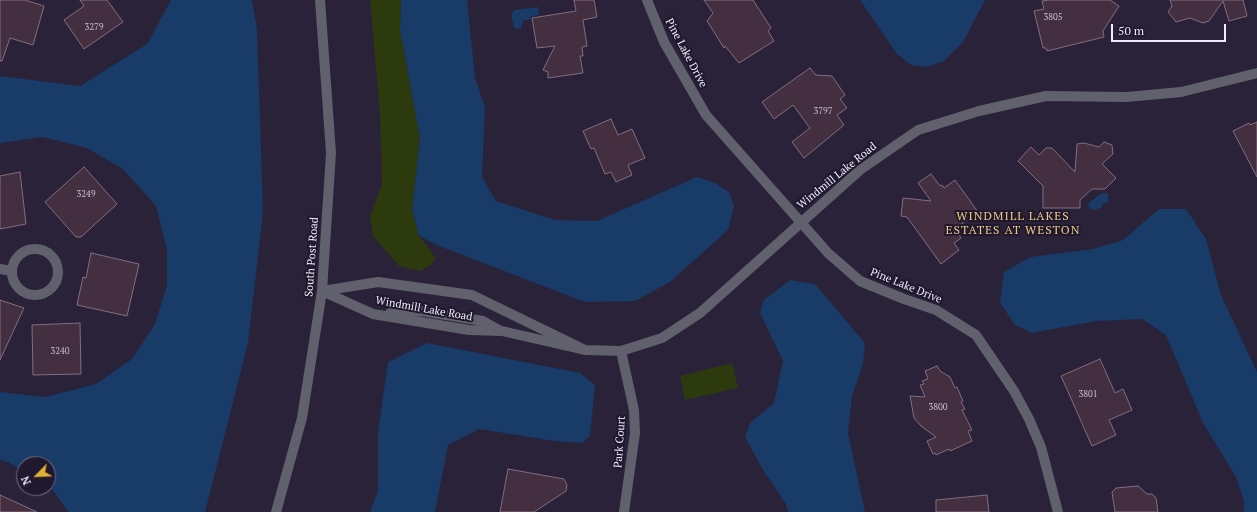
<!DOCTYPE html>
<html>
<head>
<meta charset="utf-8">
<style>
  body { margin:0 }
  #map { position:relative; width:1257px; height:512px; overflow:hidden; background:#292238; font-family:"PT Serif",serif }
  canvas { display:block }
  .north { position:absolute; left:16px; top:456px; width:40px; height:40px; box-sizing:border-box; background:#1f182e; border:1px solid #726c80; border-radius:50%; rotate:246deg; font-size:11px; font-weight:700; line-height:16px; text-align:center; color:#efebfb }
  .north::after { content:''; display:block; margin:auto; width:14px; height:18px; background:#e0b034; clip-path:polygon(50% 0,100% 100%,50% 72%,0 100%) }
  .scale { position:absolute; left:1111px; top:24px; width:115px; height:18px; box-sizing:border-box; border:2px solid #efebfb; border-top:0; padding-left:5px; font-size:12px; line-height:14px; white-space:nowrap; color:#efebfb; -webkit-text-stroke:3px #1f182e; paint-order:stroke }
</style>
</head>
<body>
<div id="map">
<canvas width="1257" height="512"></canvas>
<div class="north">N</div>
<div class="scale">50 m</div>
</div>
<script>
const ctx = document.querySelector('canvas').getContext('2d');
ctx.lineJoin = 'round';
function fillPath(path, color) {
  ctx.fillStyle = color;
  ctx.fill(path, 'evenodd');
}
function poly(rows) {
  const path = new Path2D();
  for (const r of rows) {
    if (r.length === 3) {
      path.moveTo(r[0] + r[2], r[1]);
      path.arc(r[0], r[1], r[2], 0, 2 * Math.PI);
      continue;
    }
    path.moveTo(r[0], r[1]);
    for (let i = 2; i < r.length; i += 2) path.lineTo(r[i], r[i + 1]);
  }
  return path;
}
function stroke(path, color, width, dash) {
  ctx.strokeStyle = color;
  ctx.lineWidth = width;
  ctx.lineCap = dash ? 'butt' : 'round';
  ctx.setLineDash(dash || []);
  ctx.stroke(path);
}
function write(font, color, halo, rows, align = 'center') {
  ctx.font = font + ' "PT Serif",serif';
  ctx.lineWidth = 4;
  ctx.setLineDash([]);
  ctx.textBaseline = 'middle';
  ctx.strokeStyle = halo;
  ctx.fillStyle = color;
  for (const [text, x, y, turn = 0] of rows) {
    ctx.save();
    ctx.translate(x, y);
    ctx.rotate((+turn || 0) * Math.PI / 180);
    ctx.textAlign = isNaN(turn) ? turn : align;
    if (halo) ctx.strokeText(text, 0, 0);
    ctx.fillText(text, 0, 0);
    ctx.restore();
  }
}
fillPath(poly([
  [370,0,401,0,400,30,420,138,412,209,419,236,431,251,435,259,431,265,420,271,399,266,373,236,370,216,382,185,380,115],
  [732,363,738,388,685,400,680,376]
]), '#2d3a0e');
fillPath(poly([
  [171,0,252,0,257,29,263,212,248,343,205,512,68,512,53,490,48,487,48,464,24,464,24,472,8,462,0,460,0,392,45,397,96,384,132,359,155,324,167,285,167,250,156,206,123,169,87,148,43,137,0,143,0,76,80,86,147,44],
  [401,0,467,0,475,78,485,107,482,177,496,201,555,220,597,221,697,177,715,183,729,192,734,206,728,230,670,282,635,301,585,302,439,246,419,236,412,209,420,138,400,30],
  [860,0,985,0,963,42,944,61,927,67,911,65,897,54],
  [538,7,539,15,532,16,530,19,523,21,521,28,517,29,514,28,511,15,514,10],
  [1102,193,1106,193,1108,195,1108,202,1103,203,1102,207,1095,210,1090,209,1088,205,1090,202],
  [1159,209,1186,209,1206,239,1221,295,1257,372,1257,512,1244,512,1244,501,1236,477,1203,423,1166,335,1142,319,1096,321,1032,333,1015,325,1000,303,1004,272,1030,257,1093,249,1123,240],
  [790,280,815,284,865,343,863,364,852,396,848,433,865,512,788,512,786,504,763,470,745,437,750,423,774,403,783,361,760,313,764,300],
  [427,343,580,373,595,385,590,436,582,443,555,441,479,429,448,445,435,512,370,512,378,491,378,432,388,362]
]), '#183b67');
const building = poly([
  [0,0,25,0,44,6,33,45,10,38,2,61,0,61,0,0],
  [80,0,107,0,123,22,84,49,64,20,84,6,80,0],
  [574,0,594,0,597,17,583,20,587,46,582,47,583,56,580,56,583,73,548,78,548,72,543,70,555,46,537,48,532,18,576,11,574,0],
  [704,0,753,0,771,28,768,31,774,41,739,63,725,46,724,48,707,21,713,13,704,0],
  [1049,0,1110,0,1119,6,1103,31,1104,37,1047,51,1046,48,1043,48,1034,11,1044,9,1042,1,1049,0],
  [1170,0,1243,0,1247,16,1229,21,1223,1,1209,21,1203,23,1190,18,1176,22,1168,12,1172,6,1170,0],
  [810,68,816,75,832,76,845,95,840,99,847,108,837,115,844,125,804,158,792,142,810,128,793,105,774,119,762,102,810,68],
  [611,119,618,135,632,129,645,158,628,165,632,175,616,182,611,172,605,174,594,148,591,149,583,131,611,119],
  [1257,122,1257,177,1233,131,1249,123,1250,125,1257,122],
  [1104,142,1112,145,1113,154,1102,164,1116,178,1105,189,1092,189,1080,200,1080,208,1043,208,1043,186,1018,161,1031,147,1039,155,1046,148,1052,148,1075,172,1077,144,1084,143,1099,147,1104,142],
  [84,167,117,204,81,237,76,237,45,202,84,167],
  [20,172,26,224,0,229,0,176,20,172],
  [931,174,940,186,942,185,944,188,955,180,978,212,955,229,961,238,954,243,959,250,941,264,907,217,901,216,903,198,931,201,918,183,931,174],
  [91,253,139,264,127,316,77,305,83,277,86,278,91,253],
  [0,300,24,308,0,360,0,300],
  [80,323,81,374,33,375,32,325,80,323],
  [1100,359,1115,393,1123,389,1132,410,1109,420,1116,435,1092,446,1061,376,1100,359],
  [937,366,940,371,950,377,955,388,957,387,963,401,961,402,965,409,962,410,972,430,968,431,972,441,950,451,949,449,936,455,935,453,933,454,927,441,936,437,921,426,914,418,910,396,925,397,920,385,924,384,922,381,928,379,925,371,937,366],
  [508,469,564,479,567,485,566,491,534,512,500,512,508,469],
  [1138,486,1147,494,1152,494,1156,498,1158,512,1115,512,1112,492,1116,488,1138,486],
  [0,495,37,512,0,512,0,495],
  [987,495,989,512,936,512,936,500,987,495]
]);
fillPath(building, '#442f41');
stroke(building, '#846d81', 1);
stroke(poly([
  [647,0,664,42,706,115,828,253,860,281,904,299,936,310,976,335,1014,391,1029,419,1041,447,1058,512],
  [35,272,23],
  [0,269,11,271],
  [390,313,421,311,483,321,499,330],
  [585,350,472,295,378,282,322,291,373,314,469,330,502,331,585,350,621,351,662,338,700,313,860,170,918,130,979,111,1046,96,1127,97,1181,92,1257,73],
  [621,351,634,410,635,433,624,512]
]), '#60616d', 10);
stroke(poly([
  [276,512,302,418,322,291,331,153,320,0]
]), '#60616d', 10);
write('9px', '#c4bccc', null, [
  ["3805",1053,17],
  ["3279",94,27],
  ["3797",823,111],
  ["3249",86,194],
  ["3240",60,351],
  ["3801",1088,394],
  ["3800",938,407]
]);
write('11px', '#efebfb', '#1f182e', [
  ["Pine Lake Drive",686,53,62],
  ["Windmill Lake Road",837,176,-39],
  ["South Post Road",312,257,-86],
  ["Pine Lake Drive",906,286,22],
  ["Windmill Lake Road",424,309,10],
  ["Park Court",620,442,-86]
]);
ctx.letterSpacing = '1px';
write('12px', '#ecca81', '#1f182e', [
  ["WINDMILL LAKES",1013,217],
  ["ESTATES AT WESTON",1013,231]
]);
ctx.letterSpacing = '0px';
</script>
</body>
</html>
